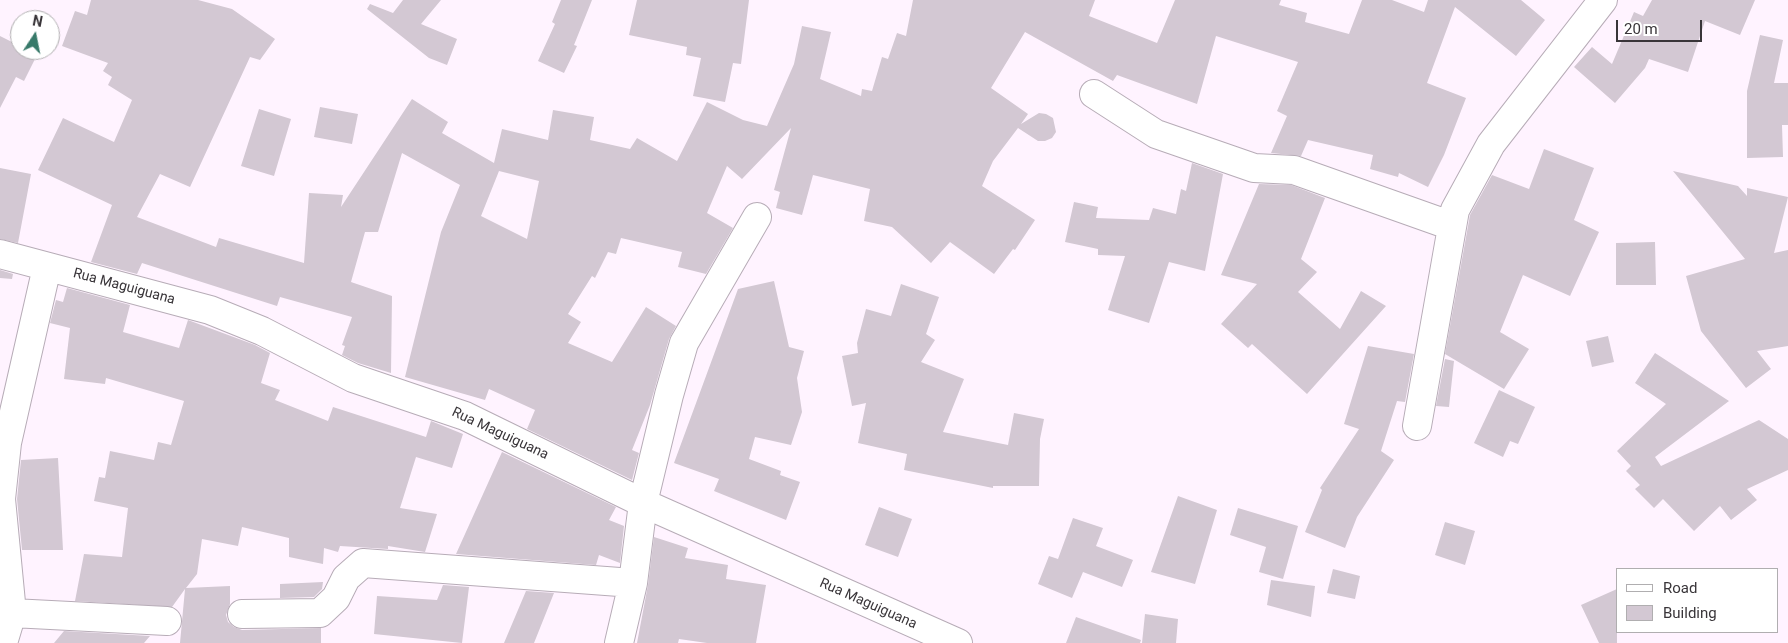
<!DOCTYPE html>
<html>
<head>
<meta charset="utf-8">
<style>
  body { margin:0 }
  #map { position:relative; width:1788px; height:643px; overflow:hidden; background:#fff3ff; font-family:Roboto,sans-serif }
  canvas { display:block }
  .legend { position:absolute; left:1616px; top:568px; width:162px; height:65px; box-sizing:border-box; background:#fff; border:1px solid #b0aeb0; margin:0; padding:6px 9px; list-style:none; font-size:15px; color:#393539 }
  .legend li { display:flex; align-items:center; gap:10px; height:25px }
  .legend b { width:25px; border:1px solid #b0aeb0 }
  .north { position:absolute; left:10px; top:10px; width:50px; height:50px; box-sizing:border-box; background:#fff; border:1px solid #b0aeb0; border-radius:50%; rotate:11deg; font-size:14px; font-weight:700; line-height:20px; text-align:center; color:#393539 }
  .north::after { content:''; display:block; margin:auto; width:18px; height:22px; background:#377969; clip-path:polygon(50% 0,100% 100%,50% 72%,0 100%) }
  .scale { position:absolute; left:1616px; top:20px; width:86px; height:22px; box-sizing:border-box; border:2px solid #393539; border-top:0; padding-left:6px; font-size:15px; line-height:18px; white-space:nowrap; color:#393539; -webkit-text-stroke:4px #fff; paint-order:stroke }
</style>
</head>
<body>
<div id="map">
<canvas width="1788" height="643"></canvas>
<ul class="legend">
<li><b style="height:6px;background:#fff"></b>Road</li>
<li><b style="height:14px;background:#d3c8d3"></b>Building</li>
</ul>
<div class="north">N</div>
<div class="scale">20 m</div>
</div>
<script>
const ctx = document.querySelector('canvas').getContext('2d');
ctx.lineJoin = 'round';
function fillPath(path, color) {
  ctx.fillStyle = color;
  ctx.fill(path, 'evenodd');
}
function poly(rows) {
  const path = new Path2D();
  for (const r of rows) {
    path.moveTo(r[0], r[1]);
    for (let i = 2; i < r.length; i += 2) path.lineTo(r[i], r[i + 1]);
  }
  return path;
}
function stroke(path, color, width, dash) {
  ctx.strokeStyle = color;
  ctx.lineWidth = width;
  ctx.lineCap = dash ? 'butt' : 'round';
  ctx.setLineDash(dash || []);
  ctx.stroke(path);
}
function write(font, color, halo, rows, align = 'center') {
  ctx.font = font + ' Roboto,sans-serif';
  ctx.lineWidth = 4.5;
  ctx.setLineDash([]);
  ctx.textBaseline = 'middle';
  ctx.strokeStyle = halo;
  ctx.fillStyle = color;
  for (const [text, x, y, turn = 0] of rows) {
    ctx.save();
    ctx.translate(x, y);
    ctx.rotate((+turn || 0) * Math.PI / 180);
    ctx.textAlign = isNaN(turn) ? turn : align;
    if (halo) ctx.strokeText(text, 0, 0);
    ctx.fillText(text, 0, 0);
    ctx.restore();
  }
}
fillPath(poly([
  [91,0,198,0,232,9,275,39,260,60,250,57,190,187,160,174,137,217,216,247,219,238,304,263,309,193,343,195,341,207,412,99,448,122,442,133,494,163,502,129,548,140,553,110,594,117,590,140,630,149,637,138,677,161,707,102,743,120,767,126,794,64,802,26,831,32,820,79,861,96,862,89,872,91,882,57,888,59,897,33,906,36,913,0,1095,0,1089,16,1157,43,1175,0,1281,0,1279,5,1307,13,1305,22,1349,34,1362,0,1392,0,1424,12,1428,0,1521,0,1545,20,1516,56,1455,7,1427,83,1466,98,1444,155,1428,187,1399,173,1398,177,1370,169,1373,155,1308,140,1301,156,1271,153,1287,116,1277,111,1298,62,1216,36,1197,104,1117,75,1113,81,1025,32,991,88,1028,114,1021,124,1039,113,1046,114,1053,118,1056,132,1052,138,1045,141,1038,141,1018,128,993,161,982,186,1035,220,1015,250,1013,249,994,274,950,242,931,263,892,227,864,221,870,189,813,175,802,215,776,208,780,192,774,190,791,128,742,179,727,166,707,213,733,228,706,274,678,267,682,252,621,238,616,254,608,252,595,278,592,276,568,314,581,322,568,343,612,362,646,307,676,326,669,339,650,405,632,450,639,453,632,480,527,429,535,410,489,389,485,400,405,377,441,232,460,185,402,153,378,232,365,232,351,282,392,296,391,373,358,363,342,355,345,346,342,345,352,317,280,297,277,306,142,263,137,274,91,262,112,205,38,170,63,118,114,142,132,100,108,85,112,77,103,71,108,63,62,46,75,11,87,15],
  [499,171,539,181,527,239,481,216],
  [403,0,441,0,421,24,457,39,447,65,429,58,367,9,370,4,393,13],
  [561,0,592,0,574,45,577,46,564,73,538,61,555,24,552,22],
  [637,0,749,0,741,64,733,63,725,102,693,96,701,58,686,55,687,47,629,35],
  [1652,0,1755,0,1740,35,1705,21,1688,72,1649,59,1645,68,1615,103,1574,67,1592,47,1612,64,1634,12,1643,16],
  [1760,35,1783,40,1774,83,1788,83,1788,125,1782,125,1783,157,1747,158,1747,91],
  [0,36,20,46,20,50,27,50,37,55,24,81,16,77,0,108],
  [320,107,358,114,352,144,314,137],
  [259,109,291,119,274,176,241,166],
  [1544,149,1594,168,1574,220,1599,232,1570,296,1523,275,1500,332,1529,349,1504,389,1445,354,1470,215,1492,175,1529,189],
  [1192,163,1223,174,1205,271,1169,262,1149,323,1108,310,1125,256,1098,255,1098,249,1065,242,1074,202,1098,207,1096,218,1149,220,1153,208,1176,214,1181,189,1186,191],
  [0,168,31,174,18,243,0,239],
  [1673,171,1738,186,1747,196,1747,188,1788,197,1774,253,1788,250,1788,346,1757,351,1771,369,1746,388,1701,331,1686,276,1745,259],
  [1259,184,1291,185,1325,198,1301,259,1317,272,1298,292,1340,329,1361,291,1386,306,1307,394,1252,344,1248,348,1221,324,1257,284,1221,275],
  [1655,242,1656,285,1616,285,1616,243],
  [0,270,13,274,12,279,0,278],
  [774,281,789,347,804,351,797,378,802,412,791,445,755,437,749,459,781,471,780,475,800,482,786,520,714,491,719,479,674,463,738,289],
  [901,284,939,297,926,334,935,340,921,362,964,379,943,432,1008,445,1014,413,1044,419,1040,439,1039,486,993,486,993,488,904,470,907,454,858,443,866,403,852,406,842,356,858,353,857,343,866,309,891,316],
  [67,288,130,305,123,332,179,348,188,320,255,345,270,353,261,383,280,390,275,400,328,421,333,407,426,437,431,421,463,434,452,468,416,457,400,508,437,514,425,552,388,546,388,549,340,546,338,552,324,548,323,564,289,557,289,538,242,527,238,546,202,539,197,574,186,588,230,586,230,604,226,615,228,622,234,627,242,630,321,628,321,643,180,643,185,589,172,607,75,601,84,554,122,557,128,508,94,501,99,477,105,478,110,451,154,460,158,442,171,445,184,401,106,378,105,384,64,379,70,328,50,323,56,300,63,302],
  [1608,336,1614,362,1592,367,1586,341],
  [1368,346,1414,354,1405,402,1397,401,1381,451,1394,460,1357,517,1345,548,1305,532,1322,490,1320,488,1359,429,1344,424],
  [1655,353,1729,401,1655,457,1661,466,1759,420,1788,439,1788,470,1747,489,1757,500,1731,520,1720,506,1694,531,1663,499,1654,508,1635,489,1640,485,1626,471,1631,466,1617,451,1666,404,1635,383],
  [1445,359,1454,361,1449,407,1436,406],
  [1499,390,1535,407,1518,444,1510,441,1503,457,1474,443],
  [502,452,616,507,609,520,624,526,620,563,599,555,596,565,456,554],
  [58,458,63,550,22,550,17,499,21,460],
  [1178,496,1217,510,1195,584,1151,572],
  [879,507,912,519,898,557,865,545],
  [1238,508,1298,526,1283,579,1259,572,1266,547,1230,535],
  [1073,518,1103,528,1096,546,1133,560,1122,587,1083,572,1072,598,1038,584,1049,556,1058,559],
  [1445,522,1475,531,1465,565,1435,555],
  [654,537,688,548,685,558,728,565,726,579,766,585,756,643,707,643,679,639,678,643,637,643,648,585],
  [1333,569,1360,576,1355,599,1327,593],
  [1271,580,1315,586,1311,617,1267,605],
  [323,582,322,589,314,597,280,598,280,584],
  [443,585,469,587,462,643,374,634,377,596,437,600],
  [1617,589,1617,643,1599,643,1581,605],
  [526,591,554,593,534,643,504,643],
  [1145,614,1178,619,1176,643,1142,643],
  [1076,617,1141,640,1140,643,1066,643],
  [64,631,150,636,144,643,54,643]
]), '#d3c8d3');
const street = poly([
  [1094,94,1156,134,1254,168,1294,170,1452,226],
  [0,254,210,310,262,331,353,378,465,416,643,503,958,643],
  [1417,426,1455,210,1491,144,1603,0],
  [12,613,167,621],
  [242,614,320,613,336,598,346,578,363,563,633,583],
  [3,643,12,613,1,499,7,443,47,267],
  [619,643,633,583,643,503,669,395,684,343,757,217]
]);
stroke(street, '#b7acb7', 30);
stroke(street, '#fff', 28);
write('14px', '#393539', '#fff', [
  ["Rua Maguiguana",124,287,15],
  ["Rua Maguiguana",500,434,25],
  ["Rua Maguiguana",868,604,24]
]);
</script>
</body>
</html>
